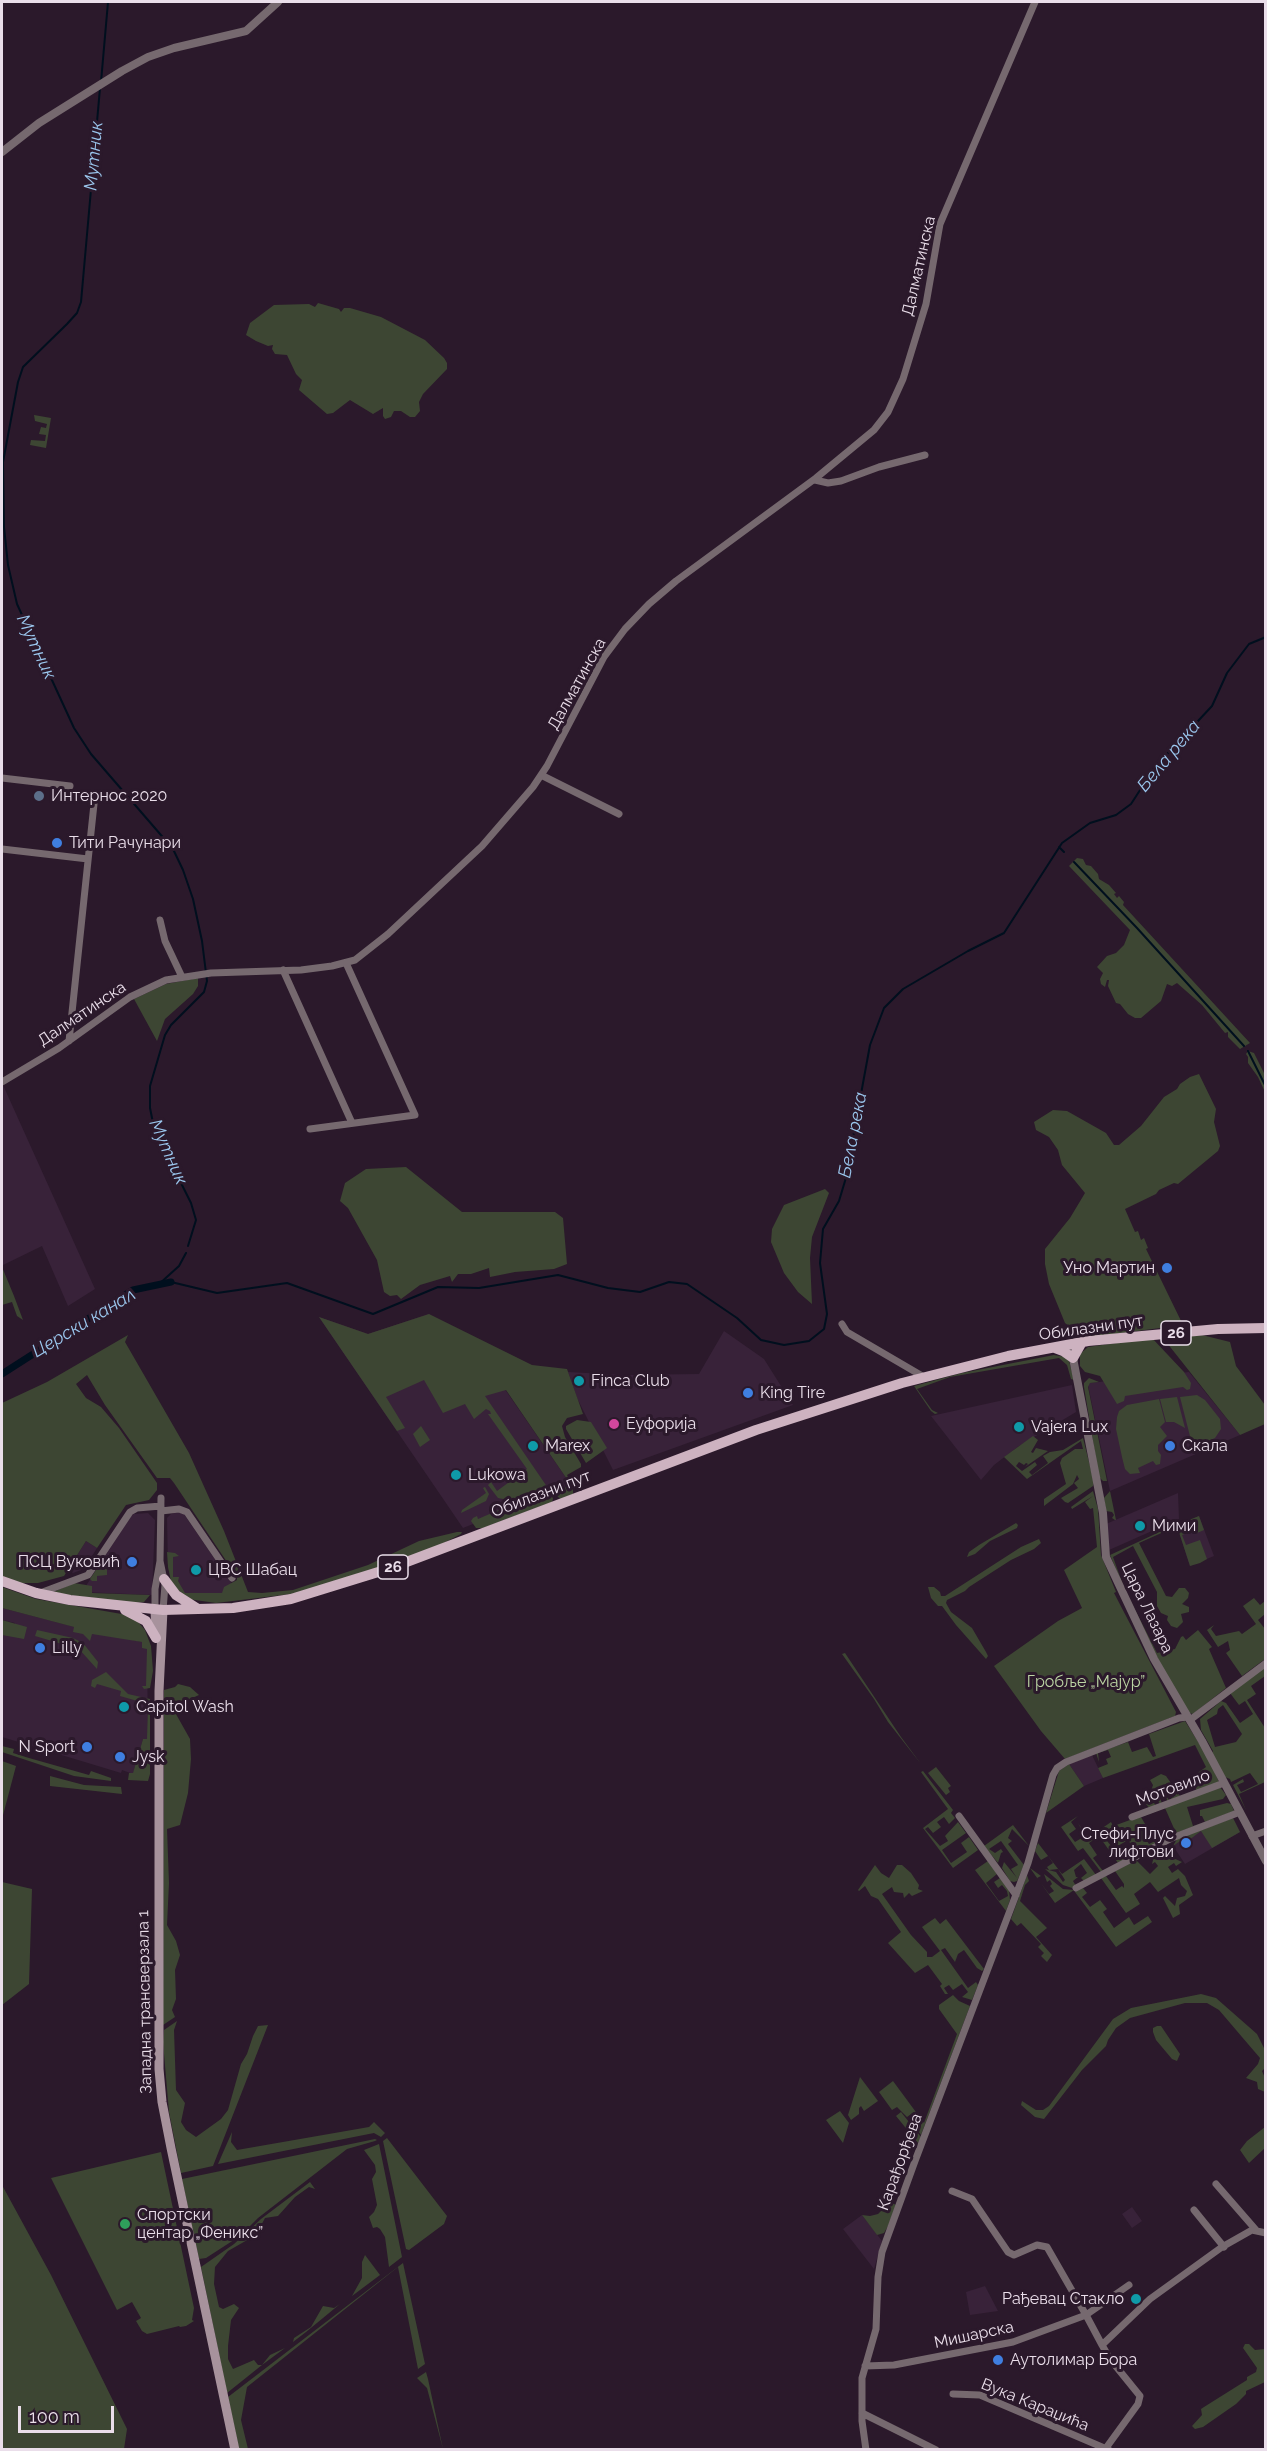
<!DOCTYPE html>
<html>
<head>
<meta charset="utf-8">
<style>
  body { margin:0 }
  #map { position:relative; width:1267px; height:2451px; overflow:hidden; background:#2b192b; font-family:Raleway,sans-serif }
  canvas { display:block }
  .frame { position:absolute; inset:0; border:3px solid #eadeea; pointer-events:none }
  .scale { position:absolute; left:18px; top:2406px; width:96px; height:27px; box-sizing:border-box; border:3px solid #eadeea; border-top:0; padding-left:8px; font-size:18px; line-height:21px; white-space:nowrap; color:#eadeea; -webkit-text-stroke:4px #2b192b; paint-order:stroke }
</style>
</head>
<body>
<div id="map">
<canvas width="1267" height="2451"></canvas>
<div class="frame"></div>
<div class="scale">100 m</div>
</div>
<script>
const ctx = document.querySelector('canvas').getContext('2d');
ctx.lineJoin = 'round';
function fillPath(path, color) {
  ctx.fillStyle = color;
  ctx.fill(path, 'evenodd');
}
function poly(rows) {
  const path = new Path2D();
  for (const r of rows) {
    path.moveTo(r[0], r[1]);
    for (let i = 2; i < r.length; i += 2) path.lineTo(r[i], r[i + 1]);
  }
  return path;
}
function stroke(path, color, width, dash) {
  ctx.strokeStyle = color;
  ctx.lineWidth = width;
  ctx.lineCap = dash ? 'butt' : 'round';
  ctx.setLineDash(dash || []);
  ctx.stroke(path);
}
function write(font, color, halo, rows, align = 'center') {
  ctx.font = font + ' Raleway,sans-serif';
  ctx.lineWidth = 6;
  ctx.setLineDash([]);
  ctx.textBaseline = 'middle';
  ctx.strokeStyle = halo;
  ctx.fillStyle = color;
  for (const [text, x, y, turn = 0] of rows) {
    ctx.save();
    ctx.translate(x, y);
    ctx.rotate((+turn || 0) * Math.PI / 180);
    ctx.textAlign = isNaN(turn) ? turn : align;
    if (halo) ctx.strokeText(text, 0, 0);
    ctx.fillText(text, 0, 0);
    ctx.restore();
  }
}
fillPath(poly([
  [3,1085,95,1289,68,1306,42,1246,3,1265,2,1261],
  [429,1314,473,1343,571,1485,463,1528,319,1317,368,1334],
  [724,1331,764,1359,793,1405,613,1470,577,1398,568,1372,625,1375,699,1374],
  [1189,1372,1240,1435,1110,1491,1088,1385,1090,1383],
  [1072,1385,1076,1412,1019,1446,994,1465,981,1480,931,1416],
  [1178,1493,1179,1519,1109,1550,1106,1524],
  [179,1512,184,1514,238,1593,182,1593,171,1581,168,1567,167,1518,171,1514],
  [148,1513,155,1520,152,1595,82,1592,131,1516,134,1514],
  [1199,1516,1214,1556,1190,1566,1177,1526],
  [86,1541,97,1548,84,1569,73,1573,68,1570],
  [2,1608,75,1627,142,1642,147,1648,148,1739,143,1739,133,1774,122,1770,121,1773,2,1737,2,1635,11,1635,15,1623,2,1620],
  [1092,1755,1103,1778,1084,1786,1069,1764],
  [1233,1818,1240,1832,1185,1864,1173,1846,1177,1839],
  [1132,2207,1142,2221,1132,2228,1122,2214],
  [862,2215,882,2241,874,2269,843,2229],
  [985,2286,998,2311,970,2315,966,2292]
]), '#382239');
fillPath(poly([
  [318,303,339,309,341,312,344,308,350,308,381,317,425,340,444,358,447,363,447,369,423,394,419,402,420,411,415,417,410,417,401,411,394,411,391,417,385,419,383,416,383,408,373,414,350,400,333,413,327,414,299,390,302,380,296,374,287,355,275,354,272,349,273,345,268,346,256,341,246,335,250,323,274,305,309,304,315,307],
  [34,415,51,418,46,448,30,445,31,440,45,441,46,435,39,434,41,427,46,428,47,424,35,421],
  [1077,858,1083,859,1086,865,1091,866,1098,874,1099,879,1109,885,1116,893,1114,894,1117,898,1119,896,1124,902,1123,905,1250,1043,1240,1049,1228,1037,1228,1032,1225,1033,1202,1005,1177,983,1172,986,1167,984,1161,1001,1141,1018,1135,1018,1128,1014,1120,1004,1116,1003,1108,986,1109,980,1107,980,1105,987,1101,984,1100,979,1103,973,1097,967,1107,956,1116,953,1124,945,1130,930,1069,866],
  [198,978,198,986,193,994,165,1019,157,1041,134,999,166,984],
  [1248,1051,1254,1053,1265,1075,1265,1092,1258,1077,1248,1063,1248,1057,1246,1054],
  [1199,1074,1216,1109,1214,1122,1220,1146,1218,1151,1178,1184,1174,1183,1159,1190,1156,1194,1125,1209,1135,1232,1138,1231,1141,1240,1144,1238,1148,1248,1146,1249,1183,1325,1084,1338,1065,1323,1049,1284,1045,1264,1045,1249,1070,1218,1085,1193,1062,1165,1058,1150,1049,1137,1036,1130,1034,1122,1053,1110,1067,1111,1106,1133,1114,1145,1119,1145,1141,1126,1164,1097,1177,1089,1180,1084,1190,1077],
  [406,1167,462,1212,555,1212,563,1218,567,1264,554,1269,515,1272,490,1277,489,1268,471,1274,458,1274,452,1282,450,1276,420,1285,401,1299,397,1295,390,1296,384,1292,377,1260,348,1208,340,1201,345,1183,366,1169],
  [825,1189,829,1193,812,1237,810,1258,812,1304,798,1292,784,1273,771,1242,772,1229,784,1205],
  [2,1267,14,1296,23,1320,17,1316,12,1302,2,1305],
  [429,1314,532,1365,567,1369,583,1414,567,1418,562,1426,565,1437,581,1464,581,1467,567,1475,573,1486,573,1494,561,1499,558,1497,555,1491,571,1485,506,1390,485,1396,552,1494,553,1499,552,1502,483,1528,476,1528,471,1521,473,1518,477,1516,478,1519,508,1506,503,1499,498,1498,488,1485,491,1482,497,1491,527,1469,488,1414,491,1414,490,1411,486,1409,474,1419,465,1404,443,1413,424,1380,386,1397,405,1428,397,1431,319,1317,368,1334],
  [128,1335,125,1342,189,1453,224,1531,248,1592,262,1593,293,1590,368,1565,419,1541,457,1532,462,1532,461,1534,434,1548,308,1592,216,1603,188,1599,176,1588,171,1581,168,1567,167,1552,175,1553,179,1556,173,1557,173,1577,179,1577,178,1581,185,1593,222,1593,224,1587,237,1580,237,1577,174,1483,170,1478,157,1478,105,1405,87,1375,76,1384,86,1398,101,1407,119,1428,157,1483,157,1490,149,1500,126,1505,97,1548,86,1541,64,1576,38,1583,15,1583,2,1578,2,1403,47,1382],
  [1202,1335,1230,1342,1236,1366,1265,1405,1265,1424,1240,1435,1167,1343,1167,1339],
  [1152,1338,1184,1372,1191,1383,1190,1389,1187,1390,1183,1387,1125,1396,1124,1401,1117,1404,1100,1376,1085,1372,1080,1366,1080,1354,1088,1347],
  [1054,1355,1066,1357,1069,1361,1074,1380,1071,1379,1067,1365,1059,1358,950,1377,917,1389,932,1410,938,1413,935,1414,931,1411,914,1386,962,1373],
  [1089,1378,1099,1382,1090,1383,1088,1387,1107,1481,1103,1481,1099,1477,1084,1387,1084,1383],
  [1197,1395,1205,1400,1220,1419,1221,1429,1215,1438,1193,1448,1180,1397],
  [1177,1397,1185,1428,1174,1422,1166,1422,1160,1399],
  [1159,1399,1165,1422,1160,1427,1167,1436,1158,1445,1158,1451,1161,1455,1160,1464,1156,1465,1153,1461,1138,1468,1140,1473,1130,1474,1125,1469,1122,1457,1116,1429,1117,1417,1119,1411,1127,1405],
  [577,1420,591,1422,607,1448,586,1463,566,1429,566,1426],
  [421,1426,430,1440,420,1447,413,1434],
  [1033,1436,1038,1440,1031,1452,1033,1453,1036,1448,1048,1451,1025,1467,1028,1464,1026,1463,1024,1465,1019,1462,1016,1466,1022,1471,1035,1462,1037,1465,1029,1472,1032,1475,1048,1463,1043,1456,1050,1452,1063,1450,1083,1438,1094,1482,1093,1486,1068,1503,1065,1502,1061,1498,1078,1488,1074,1483,1079,1479,1077,1475,1073,1484,1044,1506,1044,1499,1066,1484,1060,1463,1062,1458,1075,1449,1083,1449,1081,1441,1027,1479,1004,1457],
  [485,1487,489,1494,486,1501,461,1513,462,1510,486,1493,483,1488],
  [1093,1491,1098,1509,1101,1555,1116,1592,1114,1593,1176,1712,1175,1716,1065,1759,1041,1731,994,1666,1058,1621,1082,1608,1064,1570,1097,1547,1093,1508,1090,1509,1085,1502,1093,1496,1072,1509,1071,1507],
  [1110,1491,1116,1520,1115,1520,1112,1518,1114,1515,1112,1512,1106,1511,1104,1498],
  [1199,1516,1204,1530,1197,1533,1196,1530,1182,1535,1186,1545,1200,1540,1207,1559,1200,1563,1190,1566,1177,1526,1139,1543,1166,1596,1172,1597,1179,1588,1185,1588,1189,1593,1188,1598,1182,1604,1189,1607,1189,1612,1181,1614,1183,1622,1177,1628,1171,1626,1167,1620,1168,1616,1161,1613,1157,1606,1157,1592,1133,1546,1113,1557,1124,1588,1157,1653,1175,1649,1181,1637,1183,1636,1186,1640,1198,1630,1212,1647,1209,1649,1226,1688,1193,1714,1189,1713,1185,1707,1143,1633,1110,1555,1166,1529],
  [1016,1523,1018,1525,1017,1528,990,1541,975,1554,967,1557,969,1552,979,1545],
  [1039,1539,1041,1543,1034,1549,1011,1560,969,1587,965,1591,947,1600,946,1603,951,1612,972,1628,986,1652,988,1656,986,1659,956,1625,942,1606,938,1606,931,1598,928,1587,934,1587,940,1592,941,1596,945,1596,1021,1547],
  [104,1558,111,1563,111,1569,107,1569,107,1575,97,1576,97,1581,92,1581,90,1579],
  [74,1583,92,1586,92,1593,150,1595,144,1602,134,1603,51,1593],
  [2,1587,36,1599,133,1616,145,1630,151,1646,153,1671,150,1688,144,1689,142,1686,146,1686,147,1649,142,1648,142,1642,92,1634,90,1641,83,1634,73,1632,74,1627,2,1608],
  [1254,1598,1260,1605,1265,1601,1265,1614,1258,1620,1265,1629,1265,1659,1242,1676,1226,1653,1230,1650,1228,1641,1218,1647,1207,1630,1214,1625,1211,1629,1216,1636,1239,1631,1242,1634,1256,1624,1243,1606],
  [2,1620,27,1627,24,1639,2,1635],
  [37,1630,73,1638,83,1643,98,1662,97,1669,79,1649,35,1636],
  [845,1653,901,1737,921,1764,888,1722,874,1699,842,1654],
  [1265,1665,1265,1676,1251,1686,1256,1694,1247,1700,1265,1728,1265,1782,1239,1794,1246,1810,1233,1785,1243,1779,1244,1782,1237,1785,1241,1792,1258,1784,1250,1773,1231,1782,1230,1779,1215,1773,1219,1782,1197,1791,1194,1785,1192,1785,1194,1784,1189,1779,1206,1767,1195,1745,1103,1778,1098,1768,1108,1764,1106,1759,1111,1757,1108,1750,1098,1753,1099,1762,1096,1753,1128,1742,1132,1752,1147,1747,1153,1757,1156,1756,1149,1734,1185,1721,1209,1759,1213,1751,1201,1730,1200,1719,1221,1701,1226,1703,1240,1723,1253,1714,1245,1701,1239,1705,1230,1693],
  [1223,1705,1242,1734,1236,1742,1215,1747,1207,1720,1217,1714,1218,1709],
  [106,1672,128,1694,150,1699,150,1774,148,1781,128,1780,129,1773,133,1773,143,1739,147,1739,148,1704,120,1696,121,1691,97,1684,95,1688,91,1686,92,1680],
  [178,1684,190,1687,199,1695,172,1707,190,1739,191,1759,188,1793,180,1825,167,1829,169,1883,167,1925,176,1941,180,1955,175,1970,176,1999,172,2010,175,2017,163,2025,164,1690,175,1687],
  [2,1746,14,1749,13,1753,29,1758,89,1775,91,1771,111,1778,111,1781,74,1776,2,1752],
  [2,1761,16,1766,2,1819],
  [1069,1764,1084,1786,1046,1813,1059,1771],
  [936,1767,951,1786,948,1788,950,1792,946,1795,928,1773],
  [923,1771,953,1810,951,1813,955,1818,949,1824,944,1817,937,1822,941,1827,933,1833,928,1827,925,1829,940,1846,948,1841,945,1836,958,1822,966,1833,942,1850,951,1863,967,1852,961,1843,969,1837,978,1850,953,1868,923,1828,948,1809,921,1772],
  [1161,1774,1166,1776,1180,1796,1168,1802,1164,1793,1169,1800,1176,1795,1167,1783,1158,1791,1162,1804,1150,1809,1146,1804,1154,1803,1156,1806,1160,1804,1151,1791,1153,1785,1150,1780],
  [50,1776,84,1785,121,1787,122,1794,50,1786],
  [1220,1787,1226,1795,1223,1799,1187,1807,1193,1826,1205,1822,1202,1816,1200,1816,1200,1810,1227,1803,1231,1804,1234,1811,1176,1833,1165,1808,1141,1817,1152,1836,1146,1839,1149,1844,1155,1841,1156,1843,1137,1853,1128,1840,1116,1847,1114,1834,1120,1828,1118,1826,1103,1836,1112,1847,1116,1847,1120,1857,1130,1851,1133,1855,1118,1863,1099,1836,1089,1843,1097,1855,1093,1858,1103,1871,1101,1872,1083,1848,1078,1851,1061,1827,1078,1816,1071,1822,1076,1829,1069,1834,1075,1842,1085,1836,1078,1823,1088,1838,1111,1822,1113,1826,1119,1824],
  [1233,1818,1240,1832,1212,1848,1201,1831,1189,1840,1186,1837,1173,1846,1177,1839],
  [1013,1825,1029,1846,1012,1829,1008,1838,1012,1841,1008,1844,1024,1865,1017,1881,1014,1882,1010,1881,1002,1868,1004,1862,1017,1878,1011,1869,1018,1865,1001,1841,989,1849,995,1853,1001,1849,1003,1852,1001,1853,998,1863,984,1846],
  [1038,1843,1062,1874,1084,1859,1096,1875,1084,1881,1081,1878,1087,1873,1081,1864,1074,1870,1076,1877,1078,1877,1073,1881,1076,1886,1072,1888,1063,1885,1045,1869,1056,1872,1063,1882,1065,1880,1058,1869,1049,1870,1047,1867,1053,1863,1048,1856,1041,1860,1035,1851],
  [1167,1844,1173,1858,1182,1862,1176,1866,1174,1863,1168,1867,1172,1873,1178,1869,1185,1876,1193,1895,1179,1905,1180,1914,1173,1918,1163,1898,1165,1896,1175,1906,1177,1898,1185,1896,1187,1891,1181,1885,1179,1878,1158,1892,1150,1882,1134,1894,1140,1904,1126,1913,1101,1878,1106,1876,1116,1890,1122,1886,1124,1888,1124,1884,1115,1871,1136,1860,1150,1874,1158,1866,1155,1862,1152,1864,1153,1860,1149,1854,1156,1850,1162,1859,1171,1854],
  [988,1861,997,1874,986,1883,999,1901,1008,1896,1007,1891,1002,1885,998,1888,994,1882,1000,1878,1009,1890,1010,1900,1006,1911,975,1870],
  [875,1865,881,1873,889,1878,897,1865,902,1865,911,1873,919,1885,918,1889,923,1891,912,1896,909,1893,904,1898,903,1893,894,1892,892,1887,882,1894,911,1935,927,1952,927,1957,932,1957,940,1951,922,1927,935,1918,940,1924,946,1919,984,1969,982,1971,977,1968,964,1950,958,1954,955,1962,945,1948,941,1950,968,1988,976,1982,978,1985,972,2000,962,1997,968,1992,962,1984,953,1990,949,1985,944,1988,948,1994,945,1994,940,1986,942,1984,928,1965,915,1973,888,1943,901,1932,878,1899,871,1896,865,1886,859,1891,858,1890],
  [1030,1868,1041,1876,1037,1878,1049,1894,1054,1891,1050,1886,1052,1884,1050,1880,1047,1882,1044,1874,1063,1889,1074,1890,1055,1903],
  [1027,1875,1029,1881,1025,1885,1020,1901,1047,1928,1036,1937,1052,1955,1047,1962,1041,1956,1044,1953,1038,1947,1041,1944,1021,1923,1017,1926,1011,1919],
  [2,1882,32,1889,29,1984,2,2005],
  [1083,1888,1087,1893,1082,1897,1090,1907,1100,1900,1107,1909,1103,1912,1114,1928,1129,1917,1134,1925,1148,1916,1152,1922,1116,1947,1075,1892],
  [1201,1994,1216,1998,1257,2034,1265,2050,1265,2068,1262,2071,1265,2078,1265,2092,1258,2089,1257,2082,1246,2078,1258,2064,1260,2058,1242,2037,1219,2010,1207,2003,1185,2003,1130,2018,1116,2028,1108,2040,1106,2046,1082,2070,1044,2119,1035,2117,1021,2105,1022,2101,1036,2110,1043,2110,1049,2106,1113,2019,1131,2008],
  [953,1995,959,2001,970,2006,921,2135,916,2128,921,2123,914,2112,907,2117,897,2107,892,2110,879,2092,893,2081,924,2123,957,2034,939,2009,939,2005],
  [177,2021,174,2030,176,2090,185,2103,181,2122,186,2130,196,2137,221,2119,228,2110,241,2064,247,2054,253,2036,258,2026,268,2025,213,2166,181,2173,169,2112,163,2042,164,2030],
  [1157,2026,1161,2026,1180,2054,1177,2061,1172,2059,1156,2040,1153,2032,1153,2028],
  [860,2077,878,2101,864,2111,861,2106,859,2108,859,2114,851,2120,848,2115],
  [840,2111,849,2123,843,2143,826,2120],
  [901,2112,921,2137,918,2143,896,2116],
  [374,2122,385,2133,381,2137,374,2133,218,2164,232,2132,231,2142,237,2150,369,2127],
  [1265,2127,1265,2148,1249,2163,1240,2150,1247,2141],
  [387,2138,447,2216,444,2224,409,2250,406,2249,383,2141],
  [375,2139,377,2140,375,2141,347,2149,258,2218,240,2236,206,2258,199,2259,182,2179],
  [379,2144,402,2257,389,2267,385,2237,380,2229,377,2227,373,2228,369,2217,374,2212,377,2205,372,2179,376,2172,375,2165,364,2150],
  [161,2152,194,2308,192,2320,194,2321,186,2326,180,2327,179,2326,147,2334,142,2331,136,2321,141,2318,132,2302,117,2310,51,2178],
  [310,2182,315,2189,309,2187,295,2197,278,2216,265,2218,256,2235,228,2251,215,2267,214,2284,219,2307,223,2309,234,2304,239,2308,231,2320,228,2346,228,2359,233,2369,254,2360,258,2365,262,2365,270,2355,285,2348,262,2365,227,2393,201,2267,234,2244,261,2219],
  [2,2185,51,2275,127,2429,124,2449,2,2449],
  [890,2202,896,2205,888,2226,884,2233,877,2235,862,2215,870,2216,878,2214],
  [365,2255,380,2275,352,2296,362,2278,362,2262],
  [403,2263,425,2364,418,2369,398,2267,247,2387,241,2420,248,2449,239,2449,228,2397],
  [340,2304,306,2332,293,2342,294,2338,311,2327,323,2306,334,2308],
  [1245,2344,1249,2344,1255,2350,1265,2349,1265,2382,1246,2391,1246,2394,1236,2404,1203,2427,1195,2429,1192,2426,1202,2415,1201,2409,1204,2407,1247,2380,1247,2377,1256,2372,1257,2368,1243,2348],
  [426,2372,428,2379,443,2449,427,2388,417,2378]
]), '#3d4633');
stroke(poly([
  [101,82,108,2],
  [100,88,81,302,77,313,67,324,23,367,18,382,3,462,4,527,8,565,17,604,74,728,91,754,173,849,183,870,193,899,202,941,207,981,204,992,171,1025,165,1035,150,1086,150,1108,153,1123,162,1145,191,1203,196,1220,188,1246],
  [1059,847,1064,852],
  [1074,862,1137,928,1244,1046],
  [1248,1051,1266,1087],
  [171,1282,217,1293,287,1283,373,1314,438,1287,479,1288,558,1275,608,1288,640,1292,669,1282,687,1284,737,1318,761,1340,784,1345,809,1341,824,1329,827,1314,820,1263,823,1229,839,1201,845,1181,870,1045,884,1008,903,989,968,951,1004,933,1062,843,1090,823,1116,815,1131,804,1155,767,1212,706,1227,673,1249,644,1266,637],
  [158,1285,179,1266,186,1253]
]), '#000f1e', 2);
stroke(poly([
  [2,1374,133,1290,171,1282]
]), '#000f1e', 7);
stroke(poly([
  [815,480,828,483,841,481,879,467,925,455],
  [541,775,619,814],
  [2,778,70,786],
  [2,849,88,859],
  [160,920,165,941,182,977],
  [283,970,352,1123],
  [69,1041,94,804],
  [2,1082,59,1048,130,997,166,980,211,973,301,970,332,966,355,960,388,934,482,846,533,787,547,766,604,657,625,629,649,604,676,581,816,478,874,430,888,412,903,379,926,304,940,224,1035,2],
  [310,1129,415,1115,346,963],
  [842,1324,847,1332,924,1377],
  [161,1498,160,1561,165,1585,163,1610],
  [161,1511,179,1509,187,1512,232,1578],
  [40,1593,88,1575,130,1512,137,1508,161,1506],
  [155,1609,155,1589,160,1561],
  [1190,1720,1266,1663],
  [959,1816,1016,1895],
  [1132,1817,1224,1783],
  [1252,1836,1266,1831],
  [1076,1888,1172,1838,1240,1812],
  [1216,2184,1256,2230],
  [1194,2210,1224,2247],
  [1129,2285,1086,2315,1102,2345,1150,2299,1222,2247,1252,2230,1266,2233],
  [1102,2345,1110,2359,1140,2396,1138,2404,1106,2448],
  [865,2366,894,2365,1013,2342,1086,2315,1047,2247,1037,2245,1014,2255,1008,2252,972,2199,952,2191],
  [953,2394,980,2395,1109,2450],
  [862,2413,936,2450],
  [866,2450,862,2421,862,2378,876,2329,878,2277,882,2252,915,2161,1028,1863,1053,1775,1057,1768,1066,1762,1179,1718,1188,1717]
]), '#76696f', 7);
stroke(poly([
  [2,152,39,123,122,71,148,57,174,48,246,31,278,2],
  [1072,1353,1103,1513,1106,1557,1154,1659,1202,1741,1266,1861]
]), '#76696f', 8);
stroke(poly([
  [155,1609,156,1638],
  [163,1610,159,1691,159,2069,162,2102,171,2148,235,2450]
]), '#a7929c', 9);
stroke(poly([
  [1055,1348,1063,1351,1073,1358,1082,1342],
  [164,1579,176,1595,198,1609],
  [2,1581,36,1593,70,1600,163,1610,233,1608,291,1599,388,1569,756,1430,902,1383,1008,1356,1088,1341,1218,1329,1266,1328],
  [125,1610,146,1621,156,1638]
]), '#cdb2c0', 10);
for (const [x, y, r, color] of [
  [39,796,6,"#5c6f8a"],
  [57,843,6,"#3f7fe0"],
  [1167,1268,6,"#3f7fe0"],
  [579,1381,6,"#0f9aa8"],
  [748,1393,6,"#3f7fe0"],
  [614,1424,6,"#d1479c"],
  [1019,1427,6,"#0f9aa8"],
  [533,1446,6,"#0f9aa8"],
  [1170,1446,6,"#3f7fe0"],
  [456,1475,6,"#0f9aa8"],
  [1140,1526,6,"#0f9aa8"],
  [132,1562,6,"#3f7fe0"],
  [196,1570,6,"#0f9aa8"],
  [40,1648,6,"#3f7fe0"],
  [124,1707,6,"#0f9aa8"],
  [87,1747,6,"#3f7fe0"],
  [120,1757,6,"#3f7fe0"],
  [1186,1843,6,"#3f7fe0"],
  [125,2224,6,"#2e9e5b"],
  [1136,2299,6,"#0f9aa8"],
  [998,2360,6,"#3f7fe0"]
]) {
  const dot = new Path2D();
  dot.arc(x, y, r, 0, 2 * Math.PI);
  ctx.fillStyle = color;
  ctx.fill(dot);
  stroke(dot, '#2b192b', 2);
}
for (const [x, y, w] of [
  [1176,1333,30],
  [393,1567,30]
]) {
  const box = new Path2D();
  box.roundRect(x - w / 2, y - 12, w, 24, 4.5);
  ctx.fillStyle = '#2b192b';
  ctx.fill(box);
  stroke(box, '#eadeea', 1.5);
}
write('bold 15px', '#eadeea', null, [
  ["26",1176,1333],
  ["26",393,1567]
]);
write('16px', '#eadeea', '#2b192b', [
  ["Далматинска",919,266,-77],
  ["Далматинска",577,684,-61],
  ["Далматинска",82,1014,-34],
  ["Обилазни пут",1091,1328,-8],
  ["Обилазни пут",541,1494,-21],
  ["Цара Лазара",1147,1608,64],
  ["Мотовило",1173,1788,-20],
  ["Западна трансверзала 1",145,2002,-91],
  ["Карађорђева",900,2162,-70],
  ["Мишарска",974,2335,-12],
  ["Вука Караџића",1035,2405,22]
]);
write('16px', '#eadeea', '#2b192b', [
  ["Интернос 2020",51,796],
  ["Тити Рачунари",69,843],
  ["Уно Мартин",1155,1268,"right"],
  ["Finca Club",591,1381],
  ["King Tire",760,1393],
  ["Еуфорија",626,1424],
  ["Vajera Lux",1031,1427],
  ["Marex",545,1446],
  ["Скала",1182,1446],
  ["Lukowa",468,1475],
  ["Мими",1152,1526],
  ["ПСЦ Вуковић",120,1562,"right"],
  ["ЦВС Шабац",208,1570],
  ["Lilly",52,1648],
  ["Capitol Wash",136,1707],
  ["N Sport",75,1747,"right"],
  ["Jysk",132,1757],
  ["Стефи-Плус",1174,1834,"right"],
  ["лифтови",1174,1852,"right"],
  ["Спортски",137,2215],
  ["центар „Феникс”",137,2233],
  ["Рађевац Стакло",1124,2299,"right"],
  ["Аутолимар Бора",1010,2360]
], 'left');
write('16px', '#bcd6a4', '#2b192b', [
  ["Гробље „Мајур”",1086,1682]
]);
write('italic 18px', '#9bc7ee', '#2b192b', [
  ["Мутник",94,156,-85],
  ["Мутник",36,647,65],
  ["Бела река",1169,756,-50],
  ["Бела река",853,1135,-79],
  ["Мутник",168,1152,66],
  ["Церски канал",84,1323,-31]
]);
</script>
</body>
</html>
